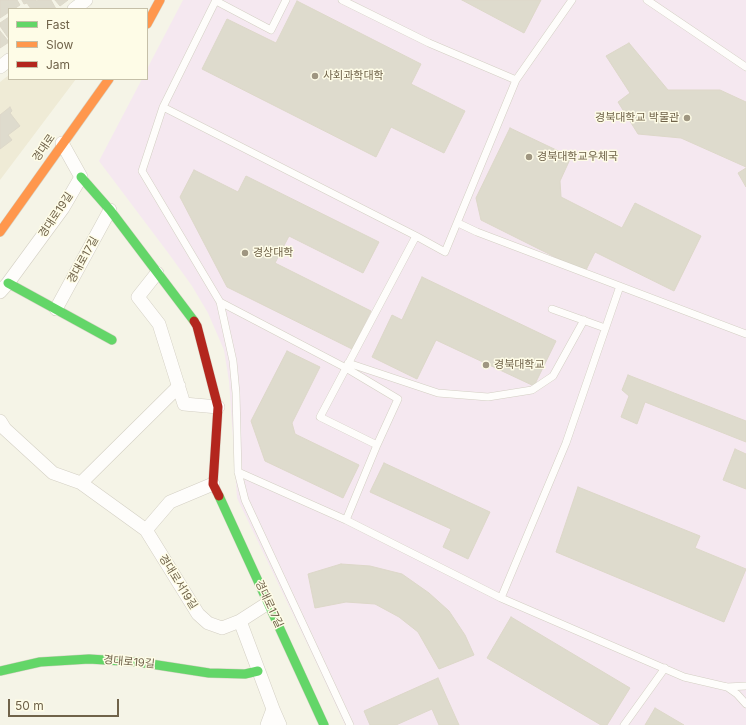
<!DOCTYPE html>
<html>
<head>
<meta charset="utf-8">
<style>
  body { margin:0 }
  #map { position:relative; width:746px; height:725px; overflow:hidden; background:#f5f4e7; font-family:Inter,sans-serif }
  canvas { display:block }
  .legend { position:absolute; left:8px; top:8px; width:140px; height:72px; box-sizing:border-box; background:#fefce7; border:1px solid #c5bfa8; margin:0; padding:5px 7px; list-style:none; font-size:12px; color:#70634a }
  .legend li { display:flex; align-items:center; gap:8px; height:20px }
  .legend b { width:20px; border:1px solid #c5bfa8 }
  .scale { position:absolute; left:8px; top:699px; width:111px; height:18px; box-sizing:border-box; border:2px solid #70634a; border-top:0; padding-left:5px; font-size:12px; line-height:14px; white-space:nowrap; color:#70634a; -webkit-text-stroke:3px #fefce7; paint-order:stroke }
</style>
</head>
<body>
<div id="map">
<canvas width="746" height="725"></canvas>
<ul class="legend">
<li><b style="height:5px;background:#63d668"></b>Fast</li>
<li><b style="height:5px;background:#ff974d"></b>Slow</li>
<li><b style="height:5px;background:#b3261e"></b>Jam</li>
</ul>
<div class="scale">50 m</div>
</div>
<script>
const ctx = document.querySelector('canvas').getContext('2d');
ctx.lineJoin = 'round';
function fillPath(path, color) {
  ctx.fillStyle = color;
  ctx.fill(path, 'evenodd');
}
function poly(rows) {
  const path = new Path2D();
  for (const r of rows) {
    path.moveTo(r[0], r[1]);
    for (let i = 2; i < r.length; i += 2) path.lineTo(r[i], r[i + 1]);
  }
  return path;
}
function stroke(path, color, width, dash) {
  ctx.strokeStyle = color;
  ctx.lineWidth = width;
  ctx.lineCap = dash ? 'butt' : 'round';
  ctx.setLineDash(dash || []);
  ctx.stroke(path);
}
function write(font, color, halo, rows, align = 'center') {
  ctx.font = font + ' Inter,"Noto Sans KR",sans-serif';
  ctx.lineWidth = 3;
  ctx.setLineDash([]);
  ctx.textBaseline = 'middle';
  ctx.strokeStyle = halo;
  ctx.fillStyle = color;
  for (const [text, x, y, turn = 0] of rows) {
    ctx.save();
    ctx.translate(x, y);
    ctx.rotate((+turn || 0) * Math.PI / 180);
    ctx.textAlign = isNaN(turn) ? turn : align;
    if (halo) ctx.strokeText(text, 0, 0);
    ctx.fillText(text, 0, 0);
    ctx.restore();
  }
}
fillPath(poly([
  [9,75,9,79,76,79,0,180,0,82]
]), '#efebd6');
fillPath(poly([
  [183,0,746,0,746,725,345,725,313,656,237,498,229,381,224,350,208,313,192,286,169,254,99,161,142,79,147,79,147,69]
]), '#f5e8f0');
const building = poly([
  [0,0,17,0,20,5,14,9,9,9,9,12,0,18,0,0],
  [22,0,35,0,36,1,38,0,51,0,56,9,31,9,27,3,24,4,22,0],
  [55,0,68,0,60,6,55,0],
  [462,0,541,0,524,33,462,0],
  [297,1,421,64,411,84,465,111,444,153,391,127,376,157,202,69,227,19,276,43,297,1],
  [9,17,9,39,0,26,0,23,9,17],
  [0,31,9,42,0,48,0,31],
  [629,43,668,90,720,90,746,102,746,167,681,138,638,134,618,102,630,93,606,56,629,43],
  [10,107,12,111,10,113,20,126,8,135,12,140,0,149,0,115,10,107],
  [510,128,571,157,560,181,561,197,622,228,635,203,701,236,674,291,595,252,585,272,481,220,476,198,510,128],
  [746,168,746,187,738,173,746,168],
  [194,170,238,192,246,176,379,242,363,273,289,236,275,263,371,311,352,349,227,287,180,197,194,170],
  [422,277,556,341,534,386,436,340,417,379,372,357,392,315,402,320,422,277],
  [287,351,320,367,292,423,295,434,359,465,343,498,265,461,251,421,287,351],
  [628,375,746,421,746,442,645,402,637,424,621,417,629,396,622,390,628,375],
  [735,449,746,454,746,489,723,480,735,449],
  [384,463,490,512,468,559,443,547,451,529,370,492,384,463],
  [578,487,700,536,695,548,746,569,724,622,556,552,578,487],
  [341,564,370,566,402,574,429,593,449,611,465,635,474,655,439,669,418,632,399,617,375,604,346,602,315,608,308,574,341,564],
  [511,617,630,688,607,725,601,725,487,658,511,617],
  [438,678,459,725,439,725,432,709,396,725,370,725,364,711,438,678],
  [655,708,684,725,645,725,655,708]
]);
fillPath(building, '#dedbcd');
stroke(building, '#ddd8c9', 1);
const lane = poly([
  [216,0,163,107,142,171,220,302,233,361,236,393,238,472,245,500,350,725],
  [342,0,429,43,516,80],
  [647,0,746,67],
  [216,1,271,30,286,0],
  [163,107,416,236],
  [458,223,477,232,746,334],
  [220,302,346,368,398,399,377,445,346,520],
  [552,309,605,328],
  [348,363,438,393,488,397,532,390,553,376,584,320],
  [377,445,320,417,416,236,445,252,516,80,572,0],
  [238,472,346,520,501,598,684,677,727,687,746,686],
  [501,598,566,443,620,286],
  [727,687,737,694,746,704],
  [624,725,665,668]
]);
const street = poly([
  [74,9,86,0],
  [0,67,9,60],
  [157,273,138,297,159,324,184,404,218,407],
  [0,292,8,283,63,208,81,177,62,143],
  [56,309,110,210],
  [0,421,5,429,53,473,81,483,146,530,198,614,208,623,222,628,240,621,273,709,267,725],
  [81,483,179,386],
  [146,530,170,502,213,484],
  [240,621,268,603],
  [273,709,280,725]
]);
const fast = poly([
  [81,177,110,210,194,321],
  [8,283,112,340],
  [219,496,324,725],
  [0,671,40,662,89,659,138,662,209,673,245,674,258,671]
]);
const slow = poly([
  [147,24,160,0],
  [0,232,109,79]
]);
const jam = poly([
  [194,321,197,326,218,407,213,484,219,496]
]);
stroke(lane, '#d3cfc3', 8);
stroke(street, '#d3cfc3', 14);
stroke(fast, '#d5d1c4', 10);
stroke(slow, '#d5d1c4', 10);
stroke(jam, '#d5d1c4', 10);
stroke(lane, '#fefdfb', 7);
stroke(street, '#fefdfb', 13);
stroke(fast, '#63d668', 9);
stroke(slow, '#ff974d', 9);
stroke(jam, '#b3261e', 9);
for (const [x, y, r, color] of [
  [315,76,4,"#9f9681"],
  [687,118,4,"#9f9681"],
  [529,157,4,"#9f9681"],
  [245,253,4,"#9f9681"],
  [486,365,4,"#9f9681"]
]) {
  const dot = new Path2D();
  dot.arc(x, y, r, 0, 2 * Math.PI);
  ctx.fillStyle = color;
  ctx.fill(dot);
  stroke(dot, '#fefce7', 1.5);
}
write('11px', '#70634a', '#fefce7', [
  ["사회과학대학",323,76],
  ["경북대학교 박물관",679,118,"right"],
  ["경북대학교우체국",537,157],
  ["경상대학",253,253],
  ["경북대학교",494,365]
], 'left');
write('11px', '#70634a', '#fefce7', [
  ["경대로",44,148,-55],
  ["경대로19길",56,215,-56],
  ["경대로17길",83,260,-61],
  ["경대로서19길",178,582,58],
  ["경대로17길",269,604,65],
  ["경대로19길",129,662,5]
]);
</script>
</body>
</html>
